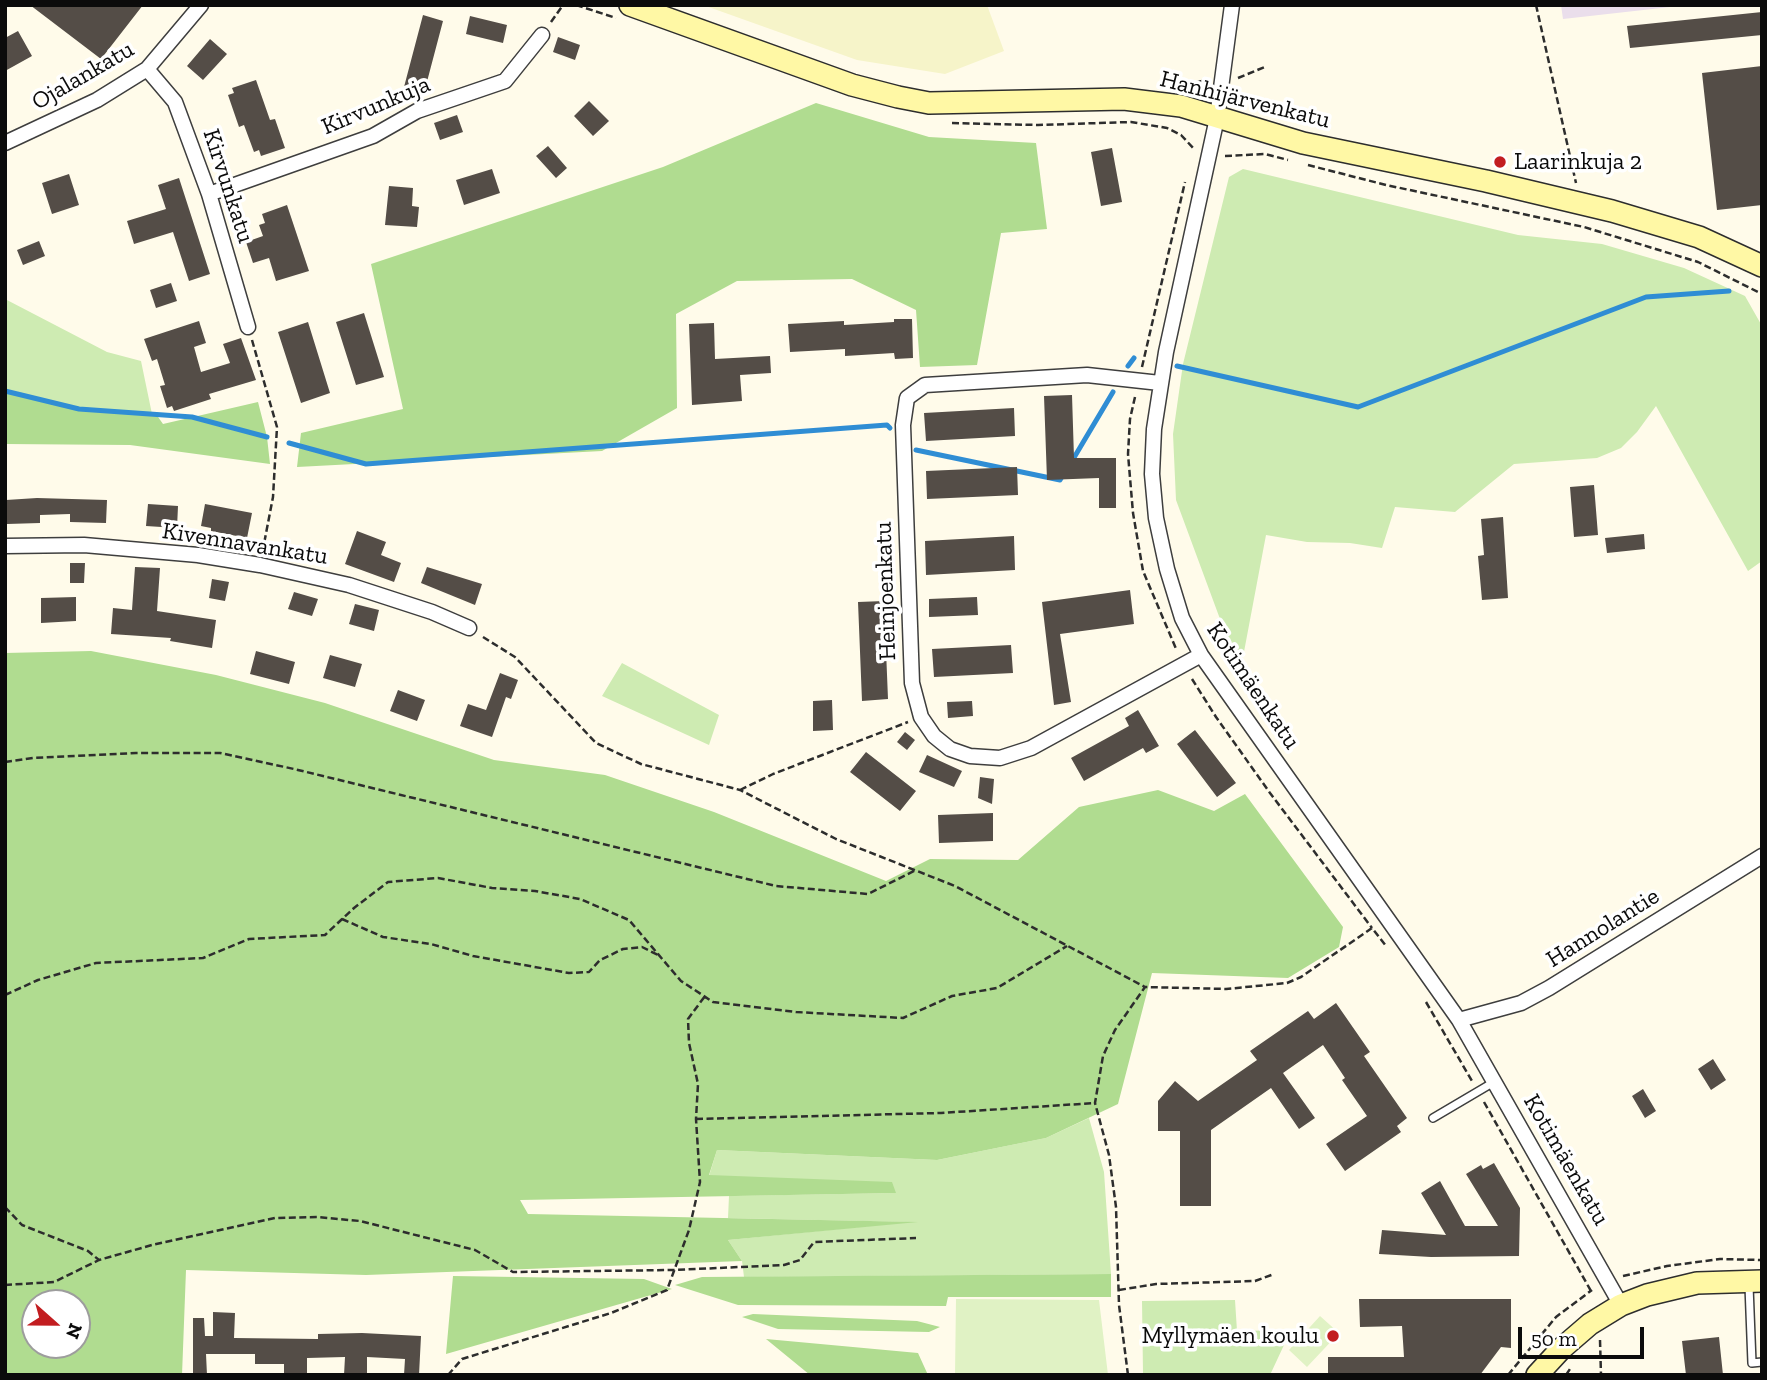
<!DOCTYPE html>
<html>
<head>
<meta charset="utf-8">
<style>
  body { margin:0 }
  #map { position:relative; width:1767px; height:1380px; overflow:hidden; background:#fffbea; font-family:"Zilla Slab",serif }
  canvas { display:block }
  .frame { position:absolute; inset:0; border:7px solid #0b0b0b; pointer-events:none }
  .north { position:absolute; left:21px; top:1289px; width:70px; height:70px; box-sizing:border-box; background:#fff; border:2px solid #9d9d9d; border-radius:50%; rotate:111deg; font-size:19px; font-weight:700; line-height:28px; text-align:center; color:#0b0b0b }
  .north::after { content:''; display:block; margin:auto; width:24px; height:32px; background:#c21d20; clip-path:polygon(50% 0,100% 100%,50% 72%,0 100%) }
  .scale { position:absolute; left:1518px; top:1327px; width:126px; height:32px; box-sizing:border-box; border:4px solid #0b0b0b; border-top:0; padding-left:9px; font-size:21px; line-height:24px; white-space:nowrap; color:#0b0b0b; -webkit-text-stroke:5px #fff; paint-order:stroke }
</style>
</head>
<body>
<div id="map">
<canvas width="1767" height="1380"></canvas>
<div class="frame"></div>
<div class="north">N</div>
<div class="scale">50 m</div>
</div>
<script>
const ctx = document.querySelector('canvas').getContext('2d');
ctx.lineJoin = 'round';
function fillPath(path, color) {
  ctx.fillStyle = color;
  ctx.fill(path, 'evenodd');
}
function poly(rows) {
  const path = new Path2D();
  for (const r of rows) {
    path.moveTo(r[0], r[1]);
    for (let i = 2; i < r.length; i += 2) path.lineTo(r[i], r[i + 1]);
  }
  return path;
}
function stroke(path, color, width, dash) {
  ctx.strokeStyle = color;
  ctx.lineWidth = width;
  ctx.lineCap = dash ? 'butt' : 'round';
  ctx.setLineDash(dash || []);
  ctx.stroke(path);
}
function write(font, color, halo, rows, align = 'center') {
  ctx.font = font + ' "Zilla Slab",serif';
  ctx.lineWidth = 7;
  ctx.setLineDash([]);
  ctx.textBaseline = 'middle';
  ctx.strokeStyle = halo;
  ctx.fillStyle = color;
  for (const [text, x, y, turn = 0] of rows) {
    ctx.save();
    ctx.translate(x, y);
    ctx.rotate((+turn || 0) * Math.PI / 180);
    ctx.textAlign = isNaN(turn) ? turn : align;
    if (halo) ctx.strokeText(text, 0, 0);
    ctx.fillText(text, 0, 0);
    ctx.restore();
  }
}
fillPath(poly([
  [1561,5,1688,5,1563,19]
]), '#eadeeb');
fillPath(poly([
  [703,5,987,5,1004,51,945,74,857,60]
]), '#f6f4c9');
fillPath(poly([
  [1243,169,1518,235,1602,244,1684,268,1745,296,1762,326,1762,561,1748,571,1656,406,1637,432,1621,448,1597,458,1514,464,1455,512,1395,507,1382,548,1350,543,1307,542,1266,535,1240,673,1176,500,1173,434,1183,364,1229,177],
  [5,299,107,352,141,361,152,414,79,409,5,391],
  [622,663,719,715,709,745,602,696],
  [1089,1118,1104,1172,1111,1274,744,1277,742,1261,728,1240,909,1222,728,1218,729,1196,895,1193,709,1176,717,1150,937,1160,1046,1138],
  [1235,1300,1237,1331,1291,1330,1270,1375,1143,1373,1142,1301]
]), '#ceebb2');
fillPath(poly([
  [816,103,929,137,1036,143,1047,229,1001,233,977,365,920,367,916,310,852,279,737,281,676,314,677,408,602,451,297,467,301,433,403,409,371,264,663,167],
  [5,391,79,409,156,414,163,424,258,402,267,437,270,464,130,445,5,444],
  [91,651,216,675,325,703,494,760,605,775,714,812,886,881,930,859,1018,860,1079,807,1158,790,1214,811,1245,794,1343,927,1339,947,1288,978,1152,973,1118,1104,1046,1138,937,1160,717,1150,709,1175,892,1182,896,1193,520,1200,528,1214,918,1222,728,1240,742,1261,366,1275,186,1270,182,1375,5,1375,5,653],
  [77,1303,77,1345,35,1345,35,1303],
  [1111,1274,1111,1297,948,1297,946,1306,738,1305,675,1285,702,1277],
  [453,1276,644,1279,672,1289,446,1354],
  [753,1314,917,1321,940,1327,929,1332,778,1329,742,1317],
  [766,1339,918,1353,928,1375,810,1375]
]), '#b0dc90');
fillPath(poly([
  [956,1299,1099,1300,1108,1375,955,1375],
  [1320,1316,1339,1333,1307,1367,1289,1350]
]), '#e0f2c4');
stroke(poly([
  [1128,366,1134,358],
  [1177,366,1358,407,1646,297,1729,291],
  [5,391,79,409,192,417,267,437],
  [289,443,366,464,887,425,890,428],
  [916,450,1060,480,1063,475],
  [1072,461,1113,392]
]), '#2f8dd4', 5);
fillPath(poly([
  [30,5,143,5,101,59],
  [1762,12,1762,35,1630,48,1627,26],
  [423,15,443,21,424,93,404,87],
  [470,16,507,25,503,43,466,34],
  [18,31,32,56,5,71,5,38],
  [558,37,580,45,575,60,553,52],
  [210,39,227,54,203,80,187,66],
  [1762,66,1762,205,1717,210,1702,73],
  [256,80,270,120,275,119,285,148,261,156,259,150,254,152,244,125,239,127,228,95,234,93,232,88],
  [589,101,609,121,593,136,574,116],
  [457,115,463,132,440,140,434,123],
  [548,146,567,168,556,178,536,156],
  [1112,148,1122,202,1101,206,1091,152],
  [492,169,500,193,464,205,456,180],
  [69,174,79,205,52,214,42,183],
  [179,178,210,274,189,281,173,232,134,244,127,221,166,209,158,185],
  [389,186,413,188,412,206,419,207,417,227,385,225],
  [287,205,309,271,276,281,269,258,253,263,246,242,263,236,259,225,265,223,262,214],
  [39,241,45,256,23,265,17,250],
  [171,283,177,301,156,308,150,290],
  [364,313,384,377,356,385,336,322],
  [894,319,912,319,913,358,895,359,894,353,845,356,845,349,790,352,788,324,844,321,844,325,894,322],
  [199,321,206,343,194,347,201,372,230,363,223,344,241,338,256,380,209,394,211,399,174,411,172,406,167,408,160,386,165,385,157,359,152,361,144,339],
  [308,322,330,393,301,403,278,332],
  [714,323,715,359,770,356,771,373,740,375,742,401,692,405,689,324],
  [1072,395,1074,458,1116,458,1116,508,1099,508,1099,478,1047,480,1044,396],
  [1014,408,1015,436,926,441,924,413],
  [1017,467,1018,495,927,499,926,471],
  [1594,485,1598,535,1574,537,1570,487],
  [37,498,107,500,106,523,70,522,70,514,40,515,40,523,7,524,6,500],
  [148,504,178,506,177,528,146,526],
  [205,504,252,513,247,538,211,531,211,528,201,526],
  [1503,517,1508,598,1482,600,1478,556,1484,555,1481,519],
  [357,531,386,542,381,555,401,563,394,582,345,564],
  [1644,534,1645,549,1607,553,1605,538],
  [1014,536,1015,570,926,575,925,541],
  [70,563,85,563,84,583,70,583],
  [135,567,160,568,157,611,216,620,212,648,170,641,171,638,111,634,113,608,132,610],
  [427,567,482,584,475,605,421,583],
  [212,579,229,582,225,601,209,598],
  [1130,590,1134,624,1060,634,1071,702,1054,705,1042,602],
  [294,592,318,599,312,616,288,609],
  [76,597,76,621,41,623,41,598],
  [977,597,978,615,929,617,929,599],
  [884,601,888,699,862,701,858,602],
  [355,604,379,610,374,631,349,624],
  [1011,645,1013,673,934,677,932,649],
  [256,651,295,662,289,684,250,674],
  [330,655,362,664,355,687,323,678],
  [500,673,518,680,511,699,506,697,492,737,460,726,468,704,486,710],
  [398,690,425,700,417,721,390,711],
  [832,700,833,730,813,731,813,701],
  [972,701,973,716,948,718,947,702],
  [1138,710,1159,746,1146,753,1143,748,1084,781,1071,758,1129,726,1125,718],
  [1195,730,1236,783,1217,797,1177,744],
  [905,732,915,740,907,750,897,742],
  [866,752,916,791,900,811,850,772],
  [927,755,962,771,954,787,919,772],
  [980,777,994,779,992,804,978,798],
  [993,813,993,841,939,843,938,815],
  [1336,1003,1370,1052,1364,1056,1407,1118,1397,1126,1401,1132,1345,1171,1326,1144,1367,1116,1342,1080,1345,1078,1323,1045,1283,1073,1315,1118,1299,1129,1271,1088,1211,1130,1211,1206,1180,1206,1180,1131,1158,1131,1158,1101,1175,1081,1198,1101,1257,1060,1250,1051,1308,1011,1314,1019],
  [1713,1059,1726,1080,1711,1090,1698,1069],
  [1643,1089,1656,1111,1645,1118,1632,1096],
  [1494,1163,1520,1208,1519,1256,1431,1257,1379,1254,1382,1230,1446,1235,1421,1193,1440,1181,1465,1226,1498,1226,1466,1174,1481,1165,1483,1169],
  [1359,1299,1511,1299,1511,1348,1501,1347,1480,1375,1328,1375,1328,1357,1404,1357,1402,1326,1360,1327],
  [213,1312,235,1313,234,1338,318,1339,318,1334,362,1333,421,1336,419,1375,404,1375,405,1359,367,1357,367,1375,344,1375,345,1357,307,1358,307,1375,284,1375,284,1364,255,1364,255,1354,206,1354,207,1375,193,1375,193,1318,204,1318,205,1336,213,1336],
  [1719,1337,1723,1375,1686,1375,1682,1341]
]), '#544d47');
const lane = poly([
  [1433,1118,1494,1082],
  [1749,1286,1752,1363,1762,1362]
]);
const street = poly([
  [1232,5,1217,118,1166,352,1154,429,1152,474,1156,518,1167,569,1182,618,1201,655,1459,1020,1621,1305],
  [147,69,175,102,209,194,248,327],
  [5,143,97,100,147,69,201,5],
  [209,194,373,136,417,111,505,81,542,35],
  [1160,383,1087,375,925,385,907,398,903,425,912,683,921,717,934,736,950,749,970,756,1000,758,1031,748,1201,655],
  [5,546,84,545,198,555,260,565,349,585,432,612,469,628],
  [1459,1020,1521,1003,1549,988,1762,856]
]);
const secondary = poly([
  [630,5,852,85,898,97,929,103,1124,99,1181,106,1303,143,1486,181,1612,211,1699,237,1762,266],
  [1537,1375,1561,1349,1590,1324,1621,1305,1647,1295,1697,1283,1762,1281]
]);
stroke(lane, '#3e3e3e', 10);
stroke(street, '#3e3e3e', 17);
stroke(secondary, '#2d2d2d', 24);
stroke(poly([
  [576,5,616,18],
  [1536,5,1576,183],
  [551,22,563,5],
  [1238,78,1267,66],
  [1185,86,1205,80],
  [952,123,1038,125,1131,122,1167,128,1181,135,1195,150],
  [1225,156,1265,154,1288,160],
  [1308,165,1386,185,1584,227,1698,262,1762,294],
  [252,340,277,427,273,497,263,549],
  [1142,367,1185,182],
  [1135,397,1130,419,1128,454,1133,513,1143,571,1177,651],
  [483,637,515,657,596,743,641,764,740,790,836,839,955,886,1145,987],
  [1192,679,1216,717,1270,793,1372,928],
  [5,762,33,758,136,753,220,753,294,769,776,886,868,894,916,870],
  [740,790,773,774,908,722],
  [342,919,383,937,431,944,473,956,569,973,589,972,600,960,623,949,642,947,658,955],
  [5,995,38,980,96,963,203,958,249,939,325,935,354,908,388,882,438,878,492,888,535,891,580,899,629,920,681,981,713,1002,796,1012,903,1018,952,996,997,988,1067,946],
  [1426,1002,1472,1081],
  [1484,1102,1591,1291],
  [696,1119,941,1113,1095,1103],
  [5,1207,22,1225,88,1251,99,1260],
  [1623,1276,1667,1266,1720,1259,1762,1260],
  [5,1285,54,1282,99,1260,152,1245,275,1218,317,1217,360,1221,475,1250,513,1272,674,1270,784,1265,800,1260,814,1242,916,1238],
  [1119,1290,1156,1284,1255,1281,1274,1274],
  [1600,1340,1601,1375],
  [448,1375,462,1359,611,1313,667,1290,689,1230,700,1182,696,1119,698,1084,689,1043,688,1019,705,996],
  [1128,1375,1119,1305,1116,1207,1109,1155,1095,1103,1103,1056,1115,1030,1145,987,1226,989,1287,983,1301,977,1372,928,1386,946],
  [1508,1375,1556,1317,1592,1290],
  [1566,1375,1570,1369]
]), '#2d2d2d', 2.5, [7, 3.5]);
stroke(lane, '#fff', 7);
stroke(street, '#fff', 14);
stroke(secondary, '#fff8a5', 21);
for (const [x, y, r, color] of [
  [1500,162,7,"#c21d20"],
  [1333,1336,7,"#c21d20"]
]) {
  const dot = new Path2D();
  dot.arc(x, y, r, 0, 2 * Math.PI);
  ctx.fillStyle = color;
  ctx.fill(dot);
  stroke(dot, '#fff', 2.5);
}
write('24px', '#0b0b0b', '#fff', [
  ["Ojalankatu",83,76,-30],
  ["Hanhijärvenkatu",1245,100,14],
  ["Kirvunkuja",376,106,-23],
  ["Kirvunkatu",228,186,72],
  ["Kivennavankatu",245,544,9],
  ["Heinjoenkatu",886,591,-92],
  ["Kotimäenkatu",1253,686,56],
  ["Hannolantie",1603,928,-32],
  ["Kotimäenkatu",1566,1160,60]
]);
write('24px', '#0b0b0b', '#fff', [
  ["Laarinkuja 2",1514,162],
  ["Myllymäen koulu",1319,1336,"right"]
], 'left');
</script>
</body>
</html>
